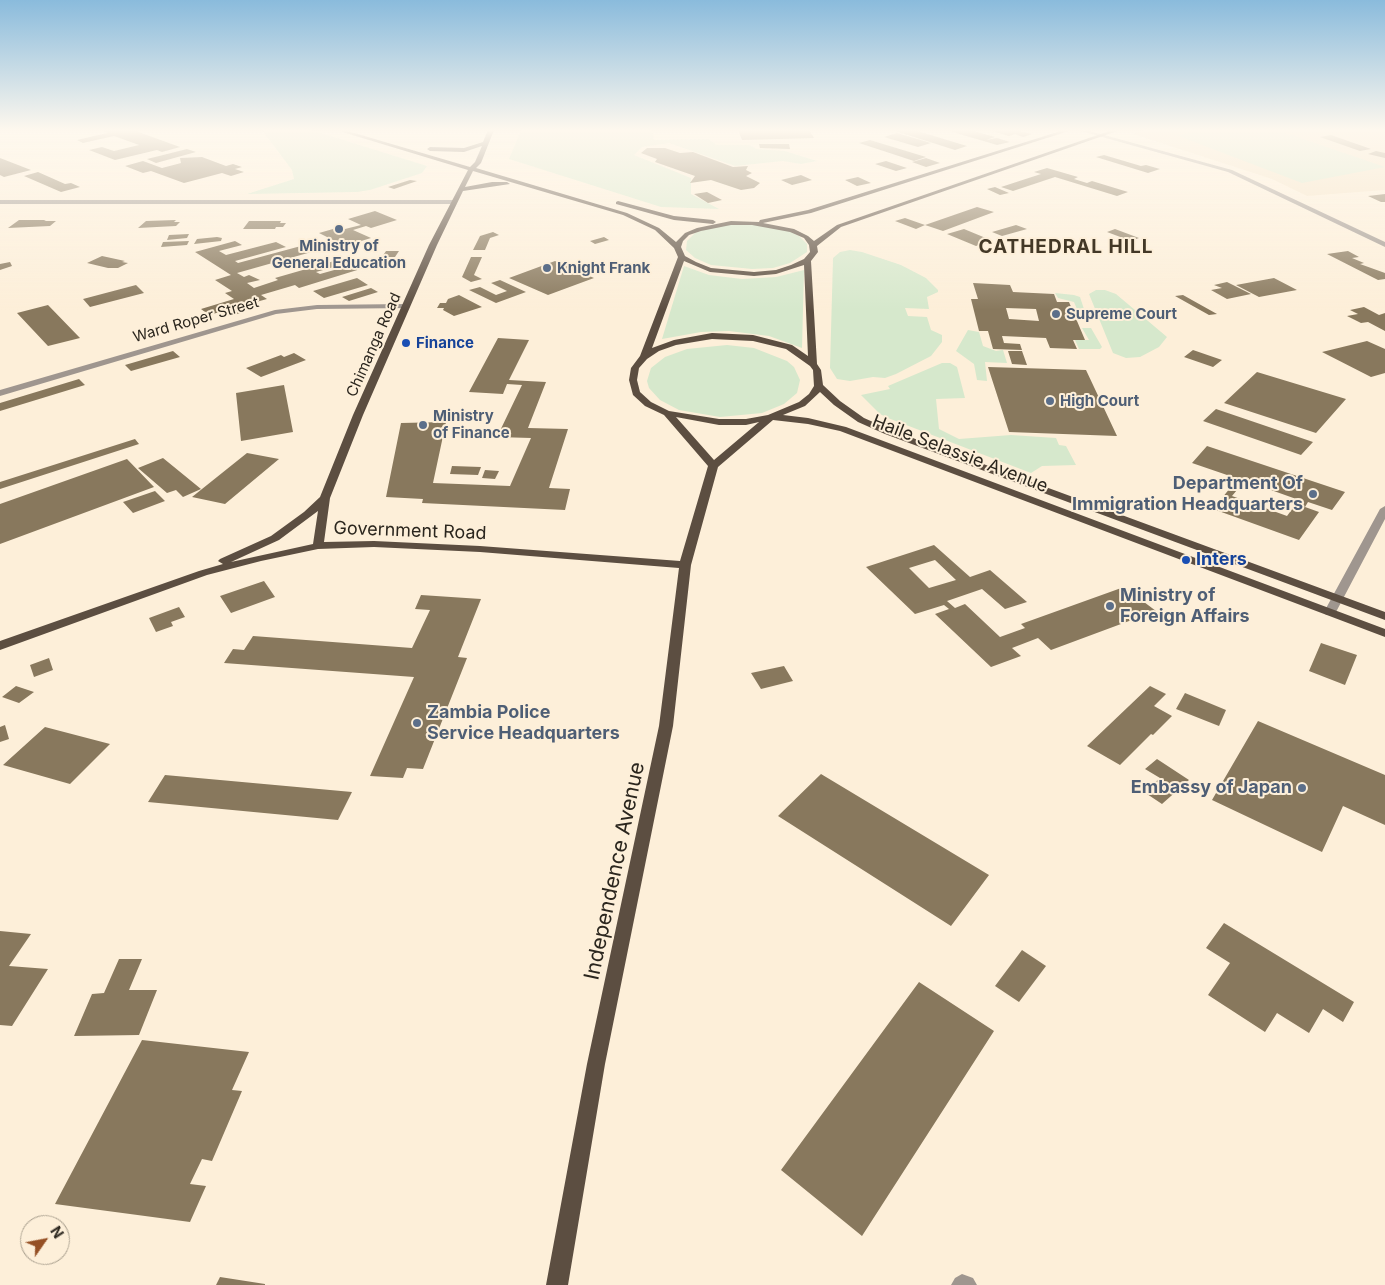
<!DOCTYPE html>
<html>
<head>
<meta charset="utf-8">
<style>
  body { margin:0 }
  #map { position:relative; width:1385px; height:1285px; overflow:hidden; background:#fdefd9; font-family:Inter,sans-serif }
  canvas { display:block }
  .north { position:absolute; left:20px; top:1215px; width:50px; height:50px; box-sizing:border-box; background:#fdefd9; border:1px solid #a99f8e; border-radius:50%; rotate:57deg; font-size:14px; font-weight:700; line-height:20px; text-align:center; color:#2b261e }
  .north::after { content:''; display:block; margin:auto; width:18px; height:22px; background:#955025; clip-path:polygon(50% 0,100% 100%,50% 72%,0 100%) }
</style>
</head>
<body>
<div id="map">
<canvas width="1385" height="1285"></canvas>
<div class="north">N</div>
</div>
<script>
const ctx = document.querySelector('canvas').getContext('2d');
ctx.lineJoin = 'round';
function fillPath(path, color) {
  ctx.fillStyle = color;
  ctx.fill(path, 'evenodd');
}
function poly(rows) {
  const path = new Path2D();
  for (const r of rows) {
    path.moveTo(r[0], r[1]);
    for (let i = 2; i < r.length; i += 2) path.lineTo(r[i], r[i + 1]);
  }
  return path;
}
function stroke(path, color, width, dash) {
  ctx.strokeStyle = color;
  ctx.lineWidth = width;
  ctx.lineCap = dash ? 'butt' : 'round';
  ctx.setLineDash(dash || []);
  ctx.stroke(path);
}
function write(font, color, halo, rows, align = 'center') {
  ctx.font = font + ' Inter,sans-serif';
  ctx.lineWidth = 4;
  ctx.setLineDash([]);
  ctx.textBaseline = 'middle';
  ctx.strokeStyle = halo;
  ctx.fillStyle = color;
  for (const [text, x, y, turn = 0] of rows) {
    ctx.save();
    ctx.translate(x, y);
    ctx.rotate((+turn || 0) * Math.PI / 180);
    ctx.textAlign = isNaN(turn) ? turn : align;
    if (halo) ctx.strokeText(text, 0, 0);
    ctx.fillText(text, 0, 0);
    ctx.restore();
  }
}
fillPath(poly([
  [1144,130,1385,130,1385,190,1307,196,1272,179,1133,134]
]), '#f5e3c6');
fillPath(poly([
  [262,130,311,130,427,166,422,173,370,190,357,192,247,194,294,179,292,170],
  [521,130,652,130,654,140,708,139,717,145,749,145,757,149,785,151,817,161,801,164,783,161,735,166,669,143,642,147,634,155,691,178,691,194,719,209,661,207,509,159],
  [1211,130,1277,130,1385,167,1302,183,1176,135],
  [743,223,785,229,799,236,807,244,807,252,790,263,773,268,752,269,711,265,695,258,686,250,687,241,695,233,711,227],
  [850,250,862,252,901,265,926,278,938,290,938,292,927,297,929,309,905,308,908,316,927,317,931,330,942,335,942,342,931,356,896,374,885,378,873,377,850,381,837,379,830,368,833,258,840,252],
  [684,266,709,275,742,279,776,277,804,270,802,348,769,336,729,331,701,332,662,339],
  [1096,290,1105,290,1116,294,1167,337,1159,347,1140,357,1126,358,1113,353,1089,294],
  [1055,293,1074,295,1080,297,1086,315,1079,314,1074,302,1058,298],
  [1082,328,1091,328,1102,347,1100,349,1079,349,1075,340,1089,340],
  [968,330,979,332,983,346,996,351,1003,350,1007,363,985,362,987,381,977,380,974,364,956,351],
  [727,345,754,348,787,361,794,367,800,380,797,393,784,404,762,413,720,417,679,410,660,400,649,388,647,381,651,368,665,357,687,349],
  [942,363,950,363,957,367,965,398,936,399,939,429,959,439,1011,435,1056,438,1059,445,1066,446,1076,465,1042,466,1031,473,888,418,880,414,861,395,890,389,888,386]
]), '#d6e8cc');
fillPath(poly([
  [99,130,133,130,180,147,162,152,157,150,115,160,89,150,102,147,114,151,139,145,114,136,83,143,77,140,107,133],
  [738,130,809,130,814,138,742,140],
  [892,130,914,130,967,146,955,150],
  [946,130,970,130,995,137,986,140,997,138,1010,142,997,145],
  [989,130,1016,130,1032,134,1023,137,1015,134,1009,136],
  [897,133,931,143,918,147,884,137],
  [1331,135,1371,149,1360,151,1320,137],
  [870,140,926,157,914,161,859,143],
  [759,144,789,144,790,149,760,148],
  [647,148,665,148,680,153,693,152,733,167,748,166,746,170,752,173,746,176,760,183,754,188,741,190,711,180,690,183,695,176,655,162,657,159,641,153],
  [187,149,196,152,156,163,147,159],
  [1376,151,1385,153,1385,158,1368,154],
  [1104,155,1141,166,1146,165,1160,169,1148,173,1096,157],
  [202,157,226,166,233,164,242,167,235,169,244,172,231,176,222,173,184,183,151,171,143,173,125,166,143,161,162,168,181,163,180,158],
  [0,158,31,170,4,177,0,175],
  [926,158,940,163,926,167,912,162],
  [886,161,907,168,896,171,875,164],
  [1047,168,1078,177,1074,179,1087,183,1092,181,1128,192,1117,196,1055,177,1013,191,1001,187,1041,174,1034,172],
  [38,172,65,184,71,183,80,187,61,192,24,176],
  [801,175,812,180,792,185,781,180],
  [858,177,871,183,857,186,845,180],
  [410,180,417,181,394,189,388,187],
  [995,187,1009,193,1000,195,987,189],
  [707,192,722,200,708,203,694,194],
  [1385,194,1385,202,1381,202,1368,196],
  [977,207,994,212,943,231,925,225],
  [375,211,397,220,371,228,366,226,353,230,371,238,345,246,319,233,340,227,345,229,361,225,348,219],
  [905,218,925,225,916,229,895,221],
  [19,220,46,220,44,221,56,221,50,226,8,228],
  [176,220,174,222,180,222,176,226,138,228,146,221],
  [249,221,281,221,280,223,286,223,283,227,276,227,275,229,243,229],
  [1016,225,1027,229,1002,236,992,232],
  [964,229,993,241,976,246,947,234],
  [1115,229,1139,238,1131,241,1107,232],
  [493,232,499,235,490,238,485,250,473,250,480,236],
  [189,234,187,238,167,240,169,235],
  [217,237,222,238,221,241,194,244,197,239],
  [604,237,609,240,595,244,590,241],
  [189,241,187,245,161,247,163,242],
  [235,241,242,245,219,251,226,255,276,242,286,247,235,261,238,263,312,243,322,249,237,273,244,277,249,275,260,280,247,283,254,288,278,280,275,278,348,257,367,267,299,288,295,285,261,295,267,299,209,315,201,309,234,299,225,293,232,291,215,280,231,275,195,252],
  [348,263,352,265,320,274,316,272],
  [386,251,399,251,395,257,382,257],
  [1348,251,1359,257,1352,258,1364,263,1360,264,1385,273,1385,279,1378,280,1327,254],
  [102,256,125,261,122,262,128,263,118,268,108,268,87,263],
  [471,257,482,257,474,275,482,279,471,282,462,277],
  [555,261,594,278,548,295,509,278],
  [10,262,12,266,0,270,0,264],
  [357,278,368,285,324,298,313,291],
  [1274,278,1297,290,1259,297,1236,285],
  [500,280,526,292,496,303,469,290,480,287,496,295,507,291,491,283],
  [1227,282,1251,294,1227,299,1211,290,1222,288,1214,285],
  [973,283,1010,285,1013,292,1054,294,1057,302,1069,302,1085,340,1073,340,1077,349,1050,348,1046,338,1002,336,1004,343,1020,344,1022,350,993,349,988,331,979,331,971,299,978,299],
  [1006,308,1036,309,1039,321,1009,319],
  [136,285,144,293,90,307,83,299],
  [371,288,378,292,349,301,342,297],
  [459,295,482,307,454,316,443,310,444,308,437,308,440,303,446,303,448,299],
  [1183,295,1217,314,1209,315,1175,296],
  [48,305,80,338,48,346,17,313],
  [1364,307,1379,315,1385,313,1385,331,1368,322,1361,323,1347,316,1358,314,1350,310],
  [235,309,241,313,229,316,224,312],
  [498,338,529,340,509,380,546,382,528,428,568,429,549,488,570,489,565,510,422,503,423,499,386,497,401,423,446,422,433,483,510,486,531,438,497,437,522,385,507,384,503,394,469,392],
  [1367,341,1385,349,1385,373,1371,377,1322,352],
  [1193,350,1222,360,1213,367,1184,357],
  [173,351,180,357,131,371,125,365],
  [1008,351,1022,351,1027,365,1012,364],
  [294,353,306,360,261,377,246,368,281,355,284,357],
  [988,367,1086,370,1117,436,1009,432],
  [1257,372,1346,399,1316,433,1224,403],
  [79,379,85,385,0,411,0,403],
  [284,385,293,432,241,441,236,393],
  [1216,409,1313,442,1301,455,1203,421],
  [135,439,139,444,0,489,0,482],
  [1207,446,1345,492,1332,510,1308,502,1305,507,1319,512,1299,540,1213,509,1235,482,1228,479,1230,476,1192,463],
  [1242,484,1253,488,1257,485,1299,500,1287,516,1232,496],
  [247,453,279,459,225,504,192,497],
  [163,458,201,489,183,497,176,490,167,493,138,468],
  [127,459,154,487,0,544,0,504],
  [452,466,481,467,478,475,450,474],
  [485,470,499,471,495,479,482,478],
  [155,491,165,501,133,513,123,502],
  [934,545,970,577,990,570,1027,602,1005,609,982,589,947,601,955,608,965,604,1000,637,1025,628,1021,624,1124,587,1156,611,1051,650,1038,638,1012,648,1021,656,991,667,935,614,949,609,944,605,915,614,866,567],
  [935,560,956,580,929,588,909,568],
  [264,581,275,597,231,613,220,596],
  [421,595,481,599,458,657,467,658,423,769,407,768,403,778,370,776,414,677,224,663,233,649,244,650,253,636,412,648,430,610,415,609],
  [179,607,185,617,171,622,173,626,156,632,149,618],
  [1321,643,1357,655,1345,685,1309,671],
  [49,658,53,670,34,677,30,665],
  [784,666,793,681,761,689,751,673],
  [16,686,34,692,19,703,2,697],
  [1150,686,1166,694,1154,706,1172,716,1153,735,1151,734,1120,765,1087,746],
  [1185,693,1226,710,1219,726,1176,709],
  [1258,721,1385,775,1385,825,1343,806,1322,852,1212,800],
  [5,725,9,739,0,742,0,727],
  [45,727,110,744,70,784,3,765],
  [1157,759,1189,780,1162,804,1144,792,1160,778,1145,769],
  [821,774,989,875,951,926,778,816],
  [165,775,352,792,338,820,148,802],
  [1224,923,1354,1002,1343,1022,1323,1009,1309,1033,1277,1013,1265,1032,1208,995,1230,963,1206,948],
  [0,931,31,934,9,966,48,969,12,1026,0,1025],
  [1022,950,1046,966,1019,1002,995,986],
  [119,959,142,959,129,990,157,990,139,1035,74,1036,92,994,104,993],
  [919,982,994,1031,862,1236,781,1170],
  [142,1040,249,1052,232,1090,242,1091,212,1161,202,1159,190,1184,206,1186,190,1222,55,1204],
  [220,1277,265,1284,265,1285,216,1285]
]), '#88785d');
fillPath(poly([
  [1077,130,1086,130,1232,170,1385,242,1385,247,1228,172,1077,130],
  [0,200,454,200,457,202,454,204,0,204,0,200],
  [405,304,408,304,408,308,317,309,276,314,0,396,0,390,275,310,317,305,405,304],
  [1385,506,1385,519,1336,612,1334,615,1326,615,1324,612,1380,509,1385,506],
  [962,1274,973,1278,977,1285,951,1285,955,1278,962,1274]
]), '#9f968f');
fillPath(poly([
  [336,130,344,130,470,167,475,162,482,146,464,152,430,151,427,149,430,147,464,148,483,142,488,130,494,130,481,163,476,168,627,213,659,228,676,242,685,233,697,228,731,221,759,222,760,220,808,210,1064,130,1072,130,811,213,763,223,794,229,808,236,814,241,837,225,1112,130,1120,130,841,227,817,246,818,252,811,261,817,364,821,370,823,385,840,401,864,418,891,430,1385,612,1385,620,885,434,858,422,834,405,820,392,805,406,783,415,808,418,846,427,1385,629,1385,637,840,431,808,424,773,420,718,467,691,565,673,726,605,1064,568,1285,546,1285,587,1064,659,726,679,568,480,552,374,547,318,549,261,561,207,575,0,650,0,641,199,571,223,564,218,561,220,559,271,536,304,512,320,497,353,415,429,245,468,170,336,130],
  [473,171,623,215,655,230,674,248,678,257,640,356,631,368,629,380,633,395,645,406,664,415,708,466,680,561,480,546,374,541,324,542,330,498,363,415,437,245,463,191,510,184,507,182,492,182,465,187,473,171],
  [731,225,752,225,790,232,804,238,809,245,810,252,804,259,791,265,776,270,754,272,711,268,696,262,685,256,681,247,683,241,689,235,701,231,731,225],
  [684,261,710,272,754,276,776,274,804,265,808,356,792,345,753,335,712,333,674,340,652,348,684,261],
  [712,339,753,341,786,349,810,366,813,370,814,386,809,394,799,402,768,415,746,419,719,419,669,411,651,402,640,392,637,380,639,368,647,359,659,351,676,345,712,339],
  [676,417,719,425,746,425,759,422,714,460,676,417],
  [318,511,313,544,231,562,279,540,318,511],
  [618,201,674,216,713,220,716,222,713,224,674,220,616,204,616,202,618,201]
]), '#5c4e41');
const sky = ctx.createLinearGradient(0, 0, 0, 310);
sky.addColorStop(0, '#8abbdc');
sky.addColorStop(0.42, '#fef8ee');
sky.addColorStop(1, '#fef8ee00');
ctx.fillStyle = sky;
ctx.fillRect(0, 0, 1385, 310);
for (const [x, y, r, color] of [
  [339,229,5,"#5c6f8a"],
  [547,268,5,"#5c6f8a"],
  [1056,314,5,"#5c6f8a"],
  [406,343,5,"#1a4fb4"],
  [1050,401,5,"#5c6f8a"],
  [423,425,5,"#5c6f8a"],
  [1313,494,5,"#5c6f8a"],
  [1186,560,5,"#1a4fb4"],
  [1110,606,5,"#5c6f8a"],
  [417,723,5,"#5c6f8a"],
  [1302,788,5,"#5c6f8a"]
]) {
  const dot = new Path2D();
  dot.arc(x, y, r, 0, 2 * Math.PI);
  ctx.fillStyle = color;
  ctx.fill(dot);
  stroke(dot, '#fdefd9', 2);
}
write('bold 15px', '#4e5e75', '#fdefd9', [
  ["Ministry of",339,246,"center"],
  ["General Education",339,263,"center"],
  ["Knight Frank",557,268],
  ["Supreme Court",1066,314],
  ["High Court",1060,401],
  ["Ministry",433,416],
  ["of Finance",433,433]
], 'left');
write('15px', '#2b261e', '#fdefd9', [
  ["Ward Roper Street",196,320,-16],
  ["Chimanga Road",374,345,-66]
]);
write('bold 15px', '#164399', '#fdefd9', [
  ["Finance",416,343]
], 'left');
write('18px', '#2b261e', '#fdefd9', [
  ["Haile Selassie Avenue",960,454,21],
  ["Government Road",410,531,2]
]);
write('bold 18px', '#4e5e75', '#fdefd9', [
  ["Department Of",1303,484],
  ["Immigration Headquarters",1303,505],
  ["Ministry of",1120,596,"left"],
  ["Foreign Affairs",1120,617,"left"],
  ["Zambia Police",427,713,"left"],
  ["Service Headquarters",427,734,"left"],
  ["Embassy of Japan",1292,788]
], 'right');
write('bold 18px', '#164399', '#fdefd9', [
  ["Inters",1196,560]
], 'left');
ctx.letterSpacing = '1px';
write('bold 19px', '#433827', '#fdefd9', [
  ["CATHEDRAL HILL",1066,247]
]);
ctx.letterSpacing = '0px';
write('21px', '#2b261e', '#fdefd9', [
  ["Independence Avenue",615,871,-78]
]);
</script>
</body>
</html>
